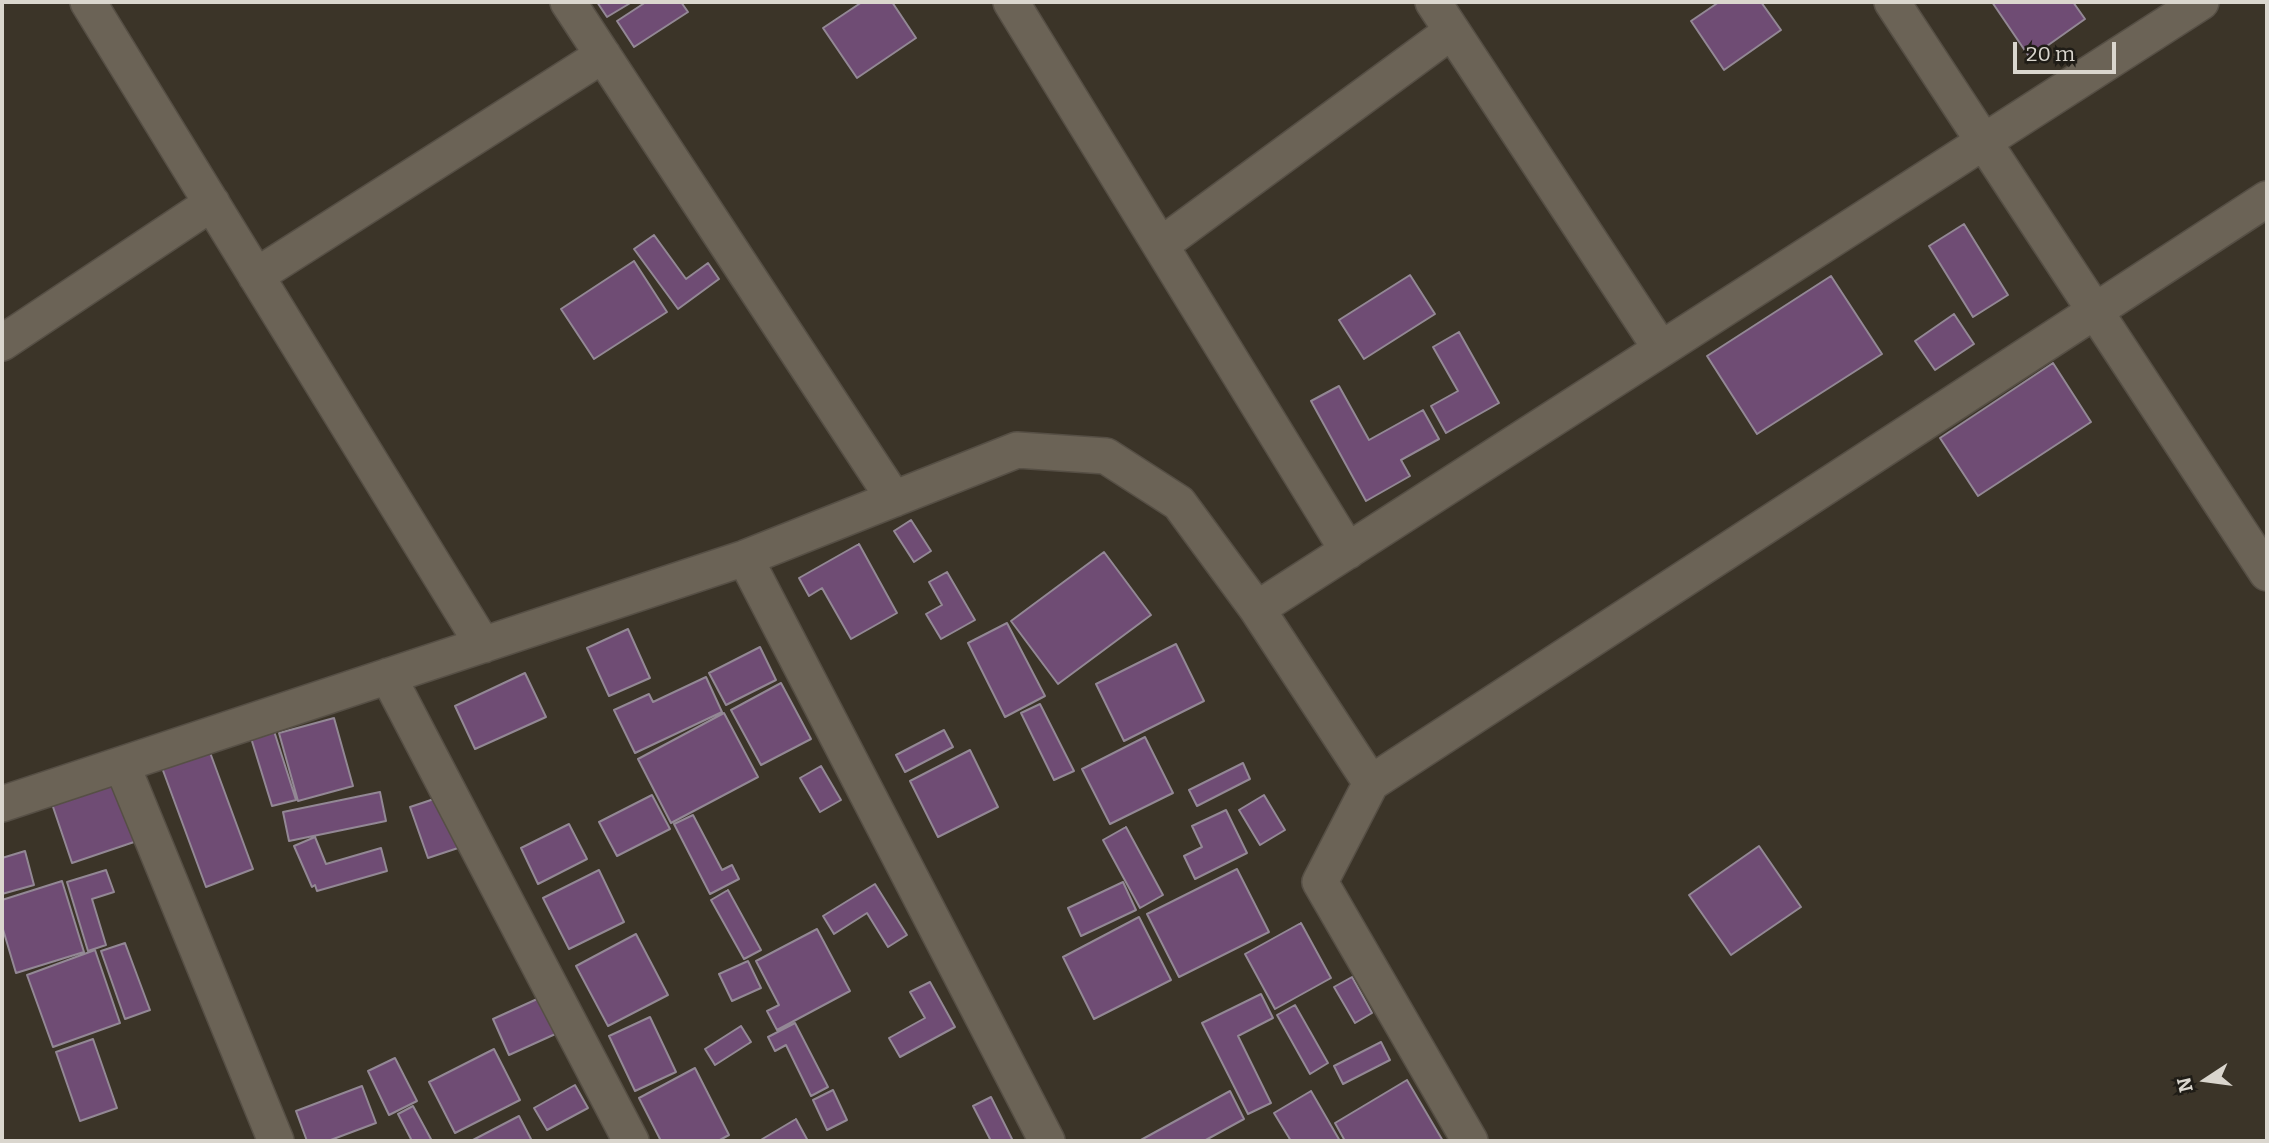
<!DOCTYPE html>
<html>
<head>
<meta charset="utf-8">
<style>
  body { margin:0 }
  #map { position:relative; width:2269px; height:1143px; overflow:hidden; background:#3b3428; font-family:Bitter,serif }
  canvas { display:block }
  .frame { position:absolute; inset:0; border:4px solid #dad6ce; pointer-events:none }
  .north { position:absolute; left:2171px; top:1045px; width:70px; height:70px; -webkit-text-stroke:5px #1f1c16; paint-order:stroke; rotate:257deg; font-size:19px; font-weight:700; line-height:28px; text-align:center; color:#dad6ce }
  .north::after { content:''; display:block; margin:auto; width:24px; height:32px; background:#dad6ce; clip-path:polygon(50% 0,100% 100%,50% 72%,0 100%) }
  .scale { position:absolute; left:2013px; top:42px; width:103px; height:32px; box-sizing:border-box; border:4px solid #dad6ce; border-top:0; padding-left:9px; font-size:21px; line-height:24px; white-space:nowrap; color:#dad6ce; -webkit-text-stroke:5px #1f1c16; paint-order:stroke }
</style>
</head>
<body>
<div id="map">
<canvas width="2269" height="1143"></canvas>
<div class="frame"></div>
<div class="north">N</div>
<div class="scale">20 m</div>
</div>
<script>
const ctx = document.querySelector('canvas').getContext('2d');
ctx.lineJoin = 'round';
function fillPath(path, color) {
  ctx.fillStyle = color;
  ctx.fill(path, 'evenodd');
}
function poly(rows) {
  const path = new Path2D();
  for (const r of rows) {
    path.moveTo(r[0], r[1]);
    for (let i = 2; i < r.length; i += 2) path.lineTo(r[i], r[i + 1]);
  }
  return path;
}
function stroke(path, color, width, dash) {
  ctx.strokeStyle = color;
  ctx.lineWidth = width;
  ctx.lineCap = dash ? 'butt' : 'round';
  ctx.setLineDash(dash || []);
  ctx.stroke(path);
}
const building = poly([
  [597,2,632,2,607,17,597,2],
  [646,2,681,2,688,12,634,47,617,21,646,2],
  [862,2,892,2,916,38,857,78,823,28,862,2],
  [1719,2,1761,2,1781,30,1724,70,1691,21,1719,2],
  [1992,2,2073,2,2085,19,2030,58,1992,2],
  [1964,224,2008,295,1973,317,1929,246,1964,224],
  [654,235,686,279,708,263,719,279,678,309,634,249,654,235],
  [634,261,667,312,594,359,561,309,634,261],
  [1410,275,1435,314,1364,359,1339,320,1410,275],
  [1831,276,1882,354,1757,434,1707,356,1831,276],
  [1954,314,1974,344,1935,370,1915,341,1954,314],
  [1459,332,1499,403,1446,433,1431,406,1458,391,1433,347,1459,332],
  [2053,363,2091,422,1978,496,1940,438,2053,363],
  [1339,386,1369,440,1423,410,1439,439,1401,460,1410,476,1366,501,1311,401,1339,386],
  [911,520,931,551,914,562,894,531,911,520],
  [859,544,897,613,851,639,822,588,809,596,799,578,859,544],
  [1104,552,1151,615,1058,684,1011,621,1104,552],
  [947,572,975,620,941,639,926,614,942,605,929,582,947,572],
  [1007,623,1045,696,1005,717,968,643,1007,623],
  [628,629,650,678,609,696,587,648,628,629],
  [1176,644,1204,701,1124,741,1096,684,1176,644],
  [760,647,776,680,726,705,709,673,760,647],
  [525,673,546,717,475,749,455,706,525,673],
  [706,677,722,712,635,753,614,710,649,694,653,702,706,677],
  [781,683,811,739,761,765,731,710,781,683],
  [1040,704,1074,771,1054,780,1021,713,1040,704],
  [724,713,758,777,671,823,638,759,724,713],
  [334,718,353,786,298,801,279,733,334,718],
  [944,730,953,747,905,772,896,755,944,730],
  [274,731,296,800,272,806,251,738,274,731],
  [1145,737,1173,793,1110,824,1082,769,1145,737],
  [208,747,253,869,206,887,161,765,208,747],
  [970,750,998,807,938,837,910,781,970,750],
  [1243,763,1250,779,1197,806,1189,790,1243,763],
  [821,766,841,800,820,812,800,778,821,766],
  [115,776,137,841,72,863,50,798,115,776],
  [380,792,386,821,289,841,283,812,380,792],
  [446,795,464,846,428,858,410,807,446,795],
  [652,795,670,829,617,856,599,822,652,795],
  [1264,795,1285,830,1260,845,1239,810,1264,795],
  [1226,810,1247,853,1195,879,1184,856,1202,847,1192,826,1226,810],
  [693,815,722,870,732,865,739,879,710,894,674,824,693,815],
  [569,824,587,859,538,884,521,848,569,824],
  [1126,827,1163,895,1140,908,1103,840,1126,827],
  [315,837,326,864,381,848,387,871,317,891,315,885,312,887,294,846,315,837],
  [1759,846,1801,907,1731,955,1689,895,1759,846],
  [25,851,34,885,2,894,2,858,25,851],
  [1237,869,1269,932,1179,977,1147,914,1237,869],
  [106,870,114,892,92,899,106,945,88,951,67,882,106,870],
  [599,870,624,922,569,949,543,898,599,870],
  [62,881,84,952,16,973,2,926,2,900,62,881],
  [1123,882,1136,910,1081,936,1068,908,1123,882],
  [875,884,907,935,888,947,867,913,834,934,823,916,875,884],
  [728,890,761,950,744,959,711,900,728,890],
  [1139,917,1171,980,1094,1019,1063,957,1139,917],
  [1301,923,1331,978,1275,1009,1245,954,1301,923],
  [817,929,850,991,777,1030,767,1011,779,1005,756,961,817,929],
  [636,934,668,995,608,1026,576,966,636,934],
  [125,943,150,1010,125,1019,101,951,125,943],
  [95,950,120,1023,53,1047,27,975,95,950],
  [748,961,761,988,732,1001,719,974,748,961],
  [1352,977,1372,1013,1355,1023,1334,987,1352,977],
  [930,982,955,1027,900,1057,889,1038,925,1018,910,992,930,982],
  [1261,994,1273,1018,1238,1036,1271,1103,1248,1114,1202,1023,1261,994],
  [546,995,562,1031,509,1055,493,1019,546,995],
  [1295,1005,1328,1063,1310,1074,1277,1015,1295,1005],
  [650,1017,676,1072,635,1091,609,1036,650,1017],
  [795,1023,828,1087,811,1096,786,1045,775,1051,768,1037,795,1023],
  [741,1026,751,1042,715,1065,705,1049,741,1026],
  [93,1039,117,1108,80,1121,56,1052,93,1039],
  [1381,1042,1390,1060,1343,1084,1334,1066,1381,1042],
  [494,1049,520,1100,455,1133,429,1082,494,1049],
  [395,1058,417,1101,389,1115,368,1071,395,1058],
  [695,1068,729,1135,718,1141,661,1141,639,1098,695,1068],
  [1407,1080,1443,1141,1345,1141,1335,1123,1407,1080],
  [575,1085,588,1108,547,1130,534,1108,575,1085],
  [362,1086,376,1123,328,1141,307,1141,296,1111,362,1086],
  [833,1090,847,1120,827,1130,813,1100,833,1090],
  [1230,1091,1244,1119,1204,1141,1139,1141,1230,1091],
  [1311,1091,1340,1141,1291,1141,1274,1113,1311,1091],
  [991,1097,1013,1141,991,1141,973,1106,991,1097],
  [413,1106,432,1141,412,1141,398,1114,413,1106],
  [519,1116,532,1141,471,1141,519,1116],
  [796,1119,808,1141,759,1141,796,1119]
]);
fillPath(building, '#6f4c74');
stroke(building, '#938895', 2);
const minor = poly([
  [88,2,483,645],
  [568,2,894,499],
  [1011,2,1348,551],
  [1433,2,1661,349],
  [1892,2,2267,573],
  [1161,245,1452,31],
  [256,276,603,55],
  [2,343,212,203],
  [745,558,1047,1141],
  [1257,609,2201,2],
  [388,676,631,1141],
  [122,765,276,1141],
  [1371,783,2267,199],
  [2,804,745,558,1017,450,1106,456,1179,503,1257,609,1371,783,1320,882,1470,1141]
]);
stroke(minor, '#564f45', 38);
stroke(minor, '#6b6356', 35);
</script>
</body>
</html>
